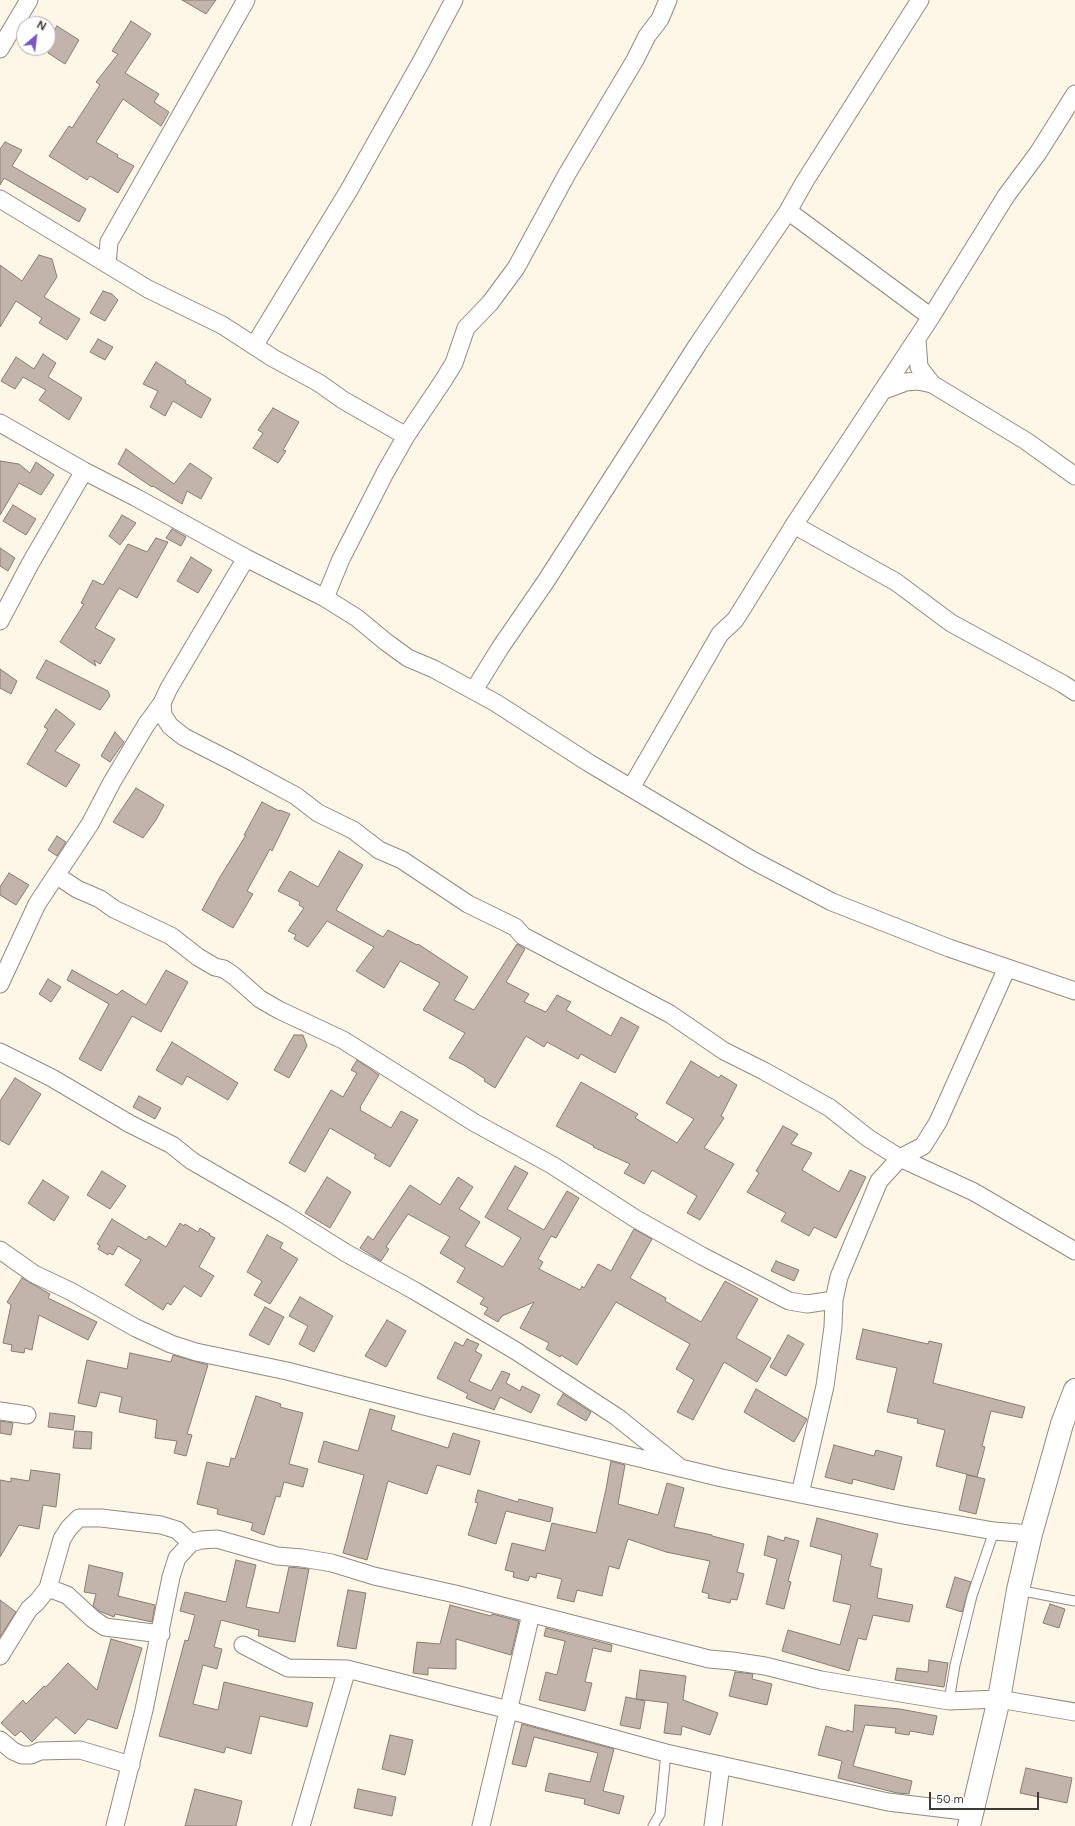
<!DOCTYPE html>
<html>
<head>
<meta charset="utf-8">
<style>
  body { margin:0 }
  #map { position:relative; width:1075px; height:1826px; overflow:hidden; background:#fef7e8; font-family:Figtree,sans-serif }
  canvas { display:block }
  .north { position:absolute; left:16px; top:16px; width:40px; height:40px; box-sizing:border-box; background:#fff; border:1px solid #b1b0ae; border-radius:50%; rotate:28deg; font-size:11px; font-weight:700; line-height:16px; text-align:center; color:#3c3a34 }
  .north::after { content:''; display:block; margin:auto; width:14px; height:18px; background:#7755cf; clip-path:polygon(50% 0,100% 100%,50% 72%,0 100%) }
  .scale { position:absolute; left:929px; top:1792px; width:110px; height:18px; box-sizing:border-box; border:2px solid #3c3a34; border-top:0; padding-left:5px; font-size:12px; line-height:14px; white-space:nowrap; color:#3c3a34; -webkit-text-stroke:3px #fff; paint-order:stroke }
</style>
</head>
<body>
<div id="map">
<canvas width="1075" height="1826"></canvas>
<div class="north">N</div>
<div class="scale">50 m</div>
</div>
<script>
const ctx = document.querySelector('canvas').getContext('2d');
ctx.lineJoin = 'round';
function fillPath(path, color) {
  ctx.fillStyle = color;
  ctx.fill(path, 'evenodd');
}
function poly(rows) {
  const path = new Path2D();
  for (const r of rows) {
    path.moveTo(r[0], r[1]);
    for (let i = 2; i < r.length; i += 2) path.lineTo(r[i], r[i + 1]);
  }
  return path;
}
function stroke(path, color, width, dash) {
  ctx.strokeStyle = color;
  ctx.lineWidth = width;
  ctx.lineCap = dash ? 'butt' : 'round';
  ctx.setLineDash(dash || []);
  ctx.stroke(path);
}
const building = poly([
  [182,0,216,0,206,14,182,0],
  [131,21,151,34,125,73,159,94,154,102,169,112,161,126,123,99,96,142,118,155,117,157,134,166,118,193,90,176,87,180,49,156,69,126,72,128,100,85,96,82,118,54,112,51,131,21],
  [57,26,79,40,65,64,48,53,48,39,57,26],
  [5,142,22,150,12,166,86,209,79,222,4,178,0,185,0,149,5,142],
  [39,255,52,259,57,277,44,297,80,319,67,340,39,323,42,318,16,301,0,327,0,265,22,281,39,255],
  [103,291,112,294,118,300,105,321,90,313,103,291],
  [98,339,113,347,105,360,90,352,98,339],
  [43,354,56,363,48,377,82,398,69,420,39,400,46,390,23,377,15,389,1,381,16,357,34,369,43,354],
  [156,362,186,381,185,383,211,399,201,418,173,401,165,416,150,407,158,391,143,384,156,362],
  [273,408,299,422,283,450,286,451,278,463,253,448,263,433,258,430,273,408],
  [126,449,174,484,190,463,212,478,201,499,187,491,182,504,153,486,152,487,118,464,126,449],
  [0,461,19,464,30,473,36,462,54,475,41,495,19,483,0,515,0,461],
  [13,505,36,519,26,535,3,521,13,505],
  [122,515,136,523,120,545,109,536,122,515],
  [172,529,186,537,181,546,166,538,172,529],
  [156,538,168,542,137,598,119,588,95,628,115,639,100,664,94,660,96,666,60,642,84,604,81,603,93,580,103,585,128,544,147,552,156,538],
  [0,548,15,558,8,571,0,566,0,548],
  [191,557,212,570,198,593,177,581,191,557],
  [46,660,108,691,110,696,100,710,36,678,46,660],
  [0,669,17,681,11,694,0,688,0,669],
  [56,709,75,724,55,751,80,765,66,787,27,764,48,729,44,727,56,709],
  [115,732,124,742,110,762,101,756,115,732],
  [136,788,164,805,156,820,143,838,113,822,136,788],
  [262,802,279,811,280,810,290,814,272,851,270,849,247,891,253,894,233,928,202,910,220,877,246,835,244,835,262,802],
  [57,836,66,842,57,856,48,850,57,836],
  [339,851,363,865,336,910,383,937,388,930,417,945,418,944,468,977,454,1000,474,1010,517,944,525,949,506,982,529,994,524,1002,546,1012,557,995,571,1002,566,1010,611,1036,621,1017,639,1027,615,1073,581,1054,578,1059,547,1042,544,1047,526,1036,495,1088,484,1081,485,1079,464,1065,449,1058,465,1033,423,1010,440,983,400,961,384,988,356,971,374,947,327,921,308,947,294,939,296,935,288,931,304,908,299,905,300,902,278,891,290,871,318,887,339,851],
  [9,873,29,885,16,905,0,895,0,887,9,873],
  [72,970,117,995,122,990,146,1005,166,970,188,982,161,1032,132,1016,101,1071,79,1059,109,1004,67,980,72,970],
  [48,979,61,987,51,1002,39,994,48,979],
  [294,1035,303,1035,307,1046,289,1078,274,1070,294,1035],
  [172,1042,238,1083,228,1100,187,1076,182,1085,156,1070,172,1042],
  [357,1060,379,1075,360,1107,361,1108,360,1110,391,1128,401,1111,418,1120,390,1167,374,1158,376,1155,330,1128,305,1172,289,1163,331,1090,343,1097,357,1073,351,1070,357,1060],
  [691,1061,719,1078,721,1075,737,1085,721,1116,724,1118,704,1148,734,1164,700,1220,687,1213,697,1196,652,1170,644,1184,624,1173,630,1164,593,1147,594,1146,556,1126,581,1082,638,1114,635,1118,677,1143,694,1119,666,1103,691,1061],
  [15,1078,41,1094,9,1145,0,1140,0,1101,15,1078],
  [139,1096,161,1108,155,1119,133,1107,139,1096],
  [783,1126,798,1134,791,1144,812,1153,802,1170,839,1192,850,1170,866,1177,836,1238,814,1227,809,1236,781,1221,786,1213,747,1192,759,1173,756,1171,783,1126],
  [515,1166,528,1173,507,1209,544,1230,567,1191,579,1198,556,1238,551,1236,538,1259,543,1262,539,1269,580,1290,582,1286,584,1288,598,1264,611,1271,634,1229,652,1239,630,1278,666,1298,665,1301,701,1322,725,1281,758,1299,736,1338,771,1358,757,1382,724,1362,693,1420,677,1412,694,1380,676,1369,690,1344,616,1302,577,1365,561,1355,560,1357,546,1349,549,1343,520,1328,534,1302,502,1316,498,1322,484,1314,488,1308,480,1304,484,1298,457,1282,465,1268,440,1253,450,1237,408,1214,386,1247,389,1249,381,1261,360,1248,368,1236,373,1240,410,1185,440,1205,458,1177,473,1187,459,1209,480,1222,465,1246,503,1267,521,1238,485,1217,515,1166],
  [102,1171,126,1186,110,1209,87,1195,102,1171],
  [327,1177,351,1192,330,1228,305,1213,327,1177],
  [43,1180,69,1197,54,1221,28,1203,43,1180],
  [112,1219,146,1240,149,1236,166,1247,180,1223,184,1226,185,1224,198,1232,200,1228,210,1234,209,1235,215,1238,199,1267,214,1276,201,1297,184,1286,171,1305,167,1303,163,1310,125,1285,141,1260,118,1246,113,1255,109,1253,108,1255,98,1249,100,1246,97,1244,112,1219],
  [267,1235,283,1243,280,1248,298,1259,270,1304,254,1295,262,1281,247,1272,267,1235],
  [776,1261,799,1270,794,1281,771,1271,776,1261],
  [22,1278,50,1294,48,1298,97,1322,88,1340,39,1315,32,1350,25,1348,24,1353,11,1351,12,1345,3,1343,11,1305,7,1302,22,1278],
  [300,1297,333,1316,314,1352,299,1344,308,1326,289,1316,300,1297],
  [265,1307,284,1317,269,1345,249,1335,265,1307],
  [387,1320,406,1331,386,1367,365,1356,387,1320],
  [863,1329,928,1344,929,1341,942,1344,933,1383,1025,1407,1022,1418,991,1411,982,1446,985,1447,977,1477,936,1466,945,1430,917,1423,918,1419,887,1412,897,1368,856,1359,863,1329],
  [788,1335,804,1344,786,1376,770,1367,788,1335],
  [467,1339,479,1344,475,1351,482,1355,469,1381,491,1391,502,1371,510,1374,506,1383,520,1391,522,1386,540,1395,531,1413,500,1397,494,1410,466,1398,468,1394,437,1378,455,1342,463,1346,467,1339],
  [130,1353,171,1362,173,1355,208,1365,187,1434,192,1435,186,1456,174,1453,177,1441,155,1438,157,1420,119,1412,122,1397,100,1392,96,1407,78,1403,87,1360,127,1369,130,1353],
  [756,1389,807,1419,794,1442,744,1412,756,1389],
  [563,1394,591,1412,586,1421,557,1404,563,1394],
  [256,1396,281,1404,280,1407,303,1413,289,1464,308,1469,303,1487,284,1482,280,1497,276,1496,264,1535,251,1530,253,1523,217,1514,218,1509,197,1504,207,1462,229,1467,231,1458,235,1459,256,1396],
  [370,1409,395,1416,391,1430,448,1448,453,1433,480,1441,470,1475,437,1465,427,1494,388,1481,367,1560,343,1553,364,1475,318,1462,324,1441,358,1451,370,1409],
  [50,1413,75,1416,73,1430,48,1427,50,1413],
  [0,1421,13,1423,11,1435,0,1433,0,1421],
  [75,1431,92,1432,91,1449,73,1448,75,1431],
  [834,1445,874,1456,876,1450,902,1457,894,1490,853,1479,852,1484,825,1477,834,1445],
  [611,1461,625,1465,618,1504,658,1515,667,1483,684,1488,674,1527,712,1535,712,1536,744,1544,737,1572,744,1574,737,1600,731,1599,730,1603,708,1598,709,1594,702,1592,710,1561,666,1552,628,1539,619,1569,609,1566,602,1596,577,1590,574,1602,557,1598,562,1579,537,1573,536,1578,530,1576,528,1581,513,1577,514,1572,505,1570,512,1543,545,1551,552,1523,596,1533,606,1489,611,1461],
  [31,1470,60,1474,56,1507,43,1505,39,1529,19,1525,0,1557,0,1480,11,1482,11,1478,29,1481,31,1470],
  [967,1475,985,1479,976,1514,959,1510,967,1475],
  [478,1490,518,1502,519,1499,553,1508,550,1522,506,1511,496,1544,468,1535,478,1503,475,1502,478,1490],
  [817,1518,878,1534,870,1566,882,1569,877,1598,913,1605,909,1622,873,1615,866,1640,858,1638,849,1671,782,1651,788,1630,840,1645,851,1605,833,1601,842,1555,810,1546,817,1518],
  [768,1536,784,1541,785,1537,799,1541,788,1581,791,1582,784,1609,766,1604,777,1559,764,1555,768,1536],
  [236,1560,256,1565,246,1607,279,1613,289,1567,309,1569,295,1642,258,1636,259,1630,221,1620,214,1647,222,1649,217,1669,203,1665,193,1704,218,1710,224,1682,313,1703,307,1727,260,1716,251,1754,226,1747,224,1753,159,1736,185,1640,188,1641,195,1615,180,1611,185,1592,226,1602,236,1560],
  [89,1565,123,1573,118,1596,155,1605,152,1622,115,1614,114,1617,99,1611,93,1606,96,1594,84,1592,89,1565],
  [955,1577,971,1582,962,1612,946,1607,955,1577],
  [348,1590,366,1593,356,1649,337,1646,348,1590],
  [0,1600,16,1612,0,1637,0,1600],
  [1050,1604,1065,1609,1059,1628,1043,1623,1050,1604],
  [450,1605,491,1616,492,1614,519,1621,511,1655,456,1639,456,1669,428,1668,428,1675,413,1673,417,1642,440,1644,450,1605],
  [546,1628,612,1645,611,1652,593,1648,585,1682,592,1683,585,1711,539,1700,546,1672,557,1675,565,1641,544,1636,546,1628],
  [111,1639,142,1648,117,1729,88,1719,75,1734,56,1717,32,1742,21,1731,15,1736,1,1723,23,1700,26,1704,44,1686,46,1687,68,1663,97,1690,111,1639],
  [929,1660,948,1663,944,1687,895,1680,897,1668,928,1672,929,1660],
  [640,1670,686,1676,683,1700,718,1713,710,1735,682,1726,681,1735,664,1733,668,1703,636,1699,640,1670],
  [735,1672,753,1674,752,1679,772,1684,767,1705,729,1696,735,1672],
  [626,1697,645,1701,640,1729,620,1725,626,1697],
  [855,1705,900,1709,937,1716,933,1735,910,1731,909,1735,895,1733,896,1728,865,1725,853,1766,912,1781,909,1794,897,1793,838,1778,842,1761,818,1755,826,1726,846,1732,847,1730,853,1732,855,1705],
  [522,1724,614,1749,603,1791,624,1796,619,1814,584,1804,585,1799,545,1791,549,1773,590,1782,598,1753,534,1737,526,1767,512,1764,522,1724],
  [390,1735,413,1740,405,1775,382,1769,390,1735],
  [1026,1768,1072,1778,1067,1803,1020,1793,1026,1768],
  [195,1789,242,1801,236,1826,185,1826,195,1789],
  [358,1789,396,1797,392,1816,354,1808,358,1789]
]);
fillPath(building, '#c2b4aa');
stroke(building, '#897c73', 1);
const lane = poly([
  [1018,1590,1075,1601],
  [949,1701,955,1665,972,1596,994,1531],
  [653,1826,660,1814,666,1753]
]);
const street = poly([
  [0,49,29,0],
  [0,199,148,289,222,325,273,358,319,383,343,400,406,436],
  [788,211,931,317],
  [107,264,109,242,246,0],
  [917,339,919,367,932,384,1026,441,1075,476],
  [254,346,349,190,421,62,454,0],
  [884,390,906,382,918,381,932,384],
  [0,423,84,471,135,497,246,558,325,598,357,618,386,642,408,658,434,669,496,703,589,763,752,860,832,902,949,948,1075,991],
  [794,525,896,582,951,623,1063,684,1075,692],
  [246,558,169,688,162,703,163,715,170,726,184,737,231,761,296,796,318,813,353,830,379,850,402,860,468,904,515,927,523,936,670,1014,724,1051,764,1071,830,1108,868,1138,900,1158,974,1192,1075,1251],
  [325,598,341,559,385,473,406,436,443,381,454,363,466,328,490,303,516,268,567,174,635,60,647,36,660,19,668,0],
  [0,621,30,564,84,471],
  [474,690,500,648,546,581,698,344,788,211,805,181,920,0],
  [631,788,720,634,735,620,742,609,794,525,931,317,1006,196,1038,153,1075,94],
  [56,875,77,889,100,899,114,909,171,936,198,957,215,967,224,969,234,976,260,999,279,1010,343,1040,475,1123,552,1165,636,1219,702,1256,789,1301,807,1304,834,1300,839,1277,879,1181,900,1158,923,1146,938,1122,1007,968],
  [0,984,37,904,90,824,112,782,146,725,162,703],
  [0,1052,52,1078,130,1124,172,1145,192,1161,284,1214,346,1253,415,1291,516,1351,617,1417,678,1466],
  [0,1250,34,1274,70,1291,136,1328,171,1344,196,1352,287,1371,428,1407,722,1478,903,1515,994,1531,1031,1534],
  [0,1411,27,1415],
  [800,1494,825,1386,833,1327,834,1300],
  [48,1588,62,1539,69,1528,79,1518,101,1518,161,1525,177,1530,191,1543],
  [243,1645,288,1668,347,1669,509,1710,666,1753,888,1802,972,1812],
  [0,1656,29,1609,37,1602,48,1588,67,1595,93,1619,105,1627,161,1634],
  [0,1740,13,1751,22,1755,31,1755,40,1751,80,1750,131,1765],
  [115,1826,144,1710,171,1577,177,1558,191,1543,201,1540,217,1539,277,1556,302,1558,332,1563,374,1576,455,1594,709,1659,732,1661,765,1666,821,1680,949,1701,999,1699,1075,1712],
  [301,1826,347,1669],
  [481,1826,531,1614],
  [713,1826,721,1765]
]);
const secondary = poly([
  [969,1826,999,1699,1018,1590,1031,1534,1062,1424,1075,1390]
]);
stroke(lane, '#918b7e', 11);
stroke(street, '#918b7e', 19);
stroke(secondary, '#918b7e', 24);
stroke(lane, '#fff', 9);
stroke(street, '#fff', 17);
stroke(secondary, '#fff', 22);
</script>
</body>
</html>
